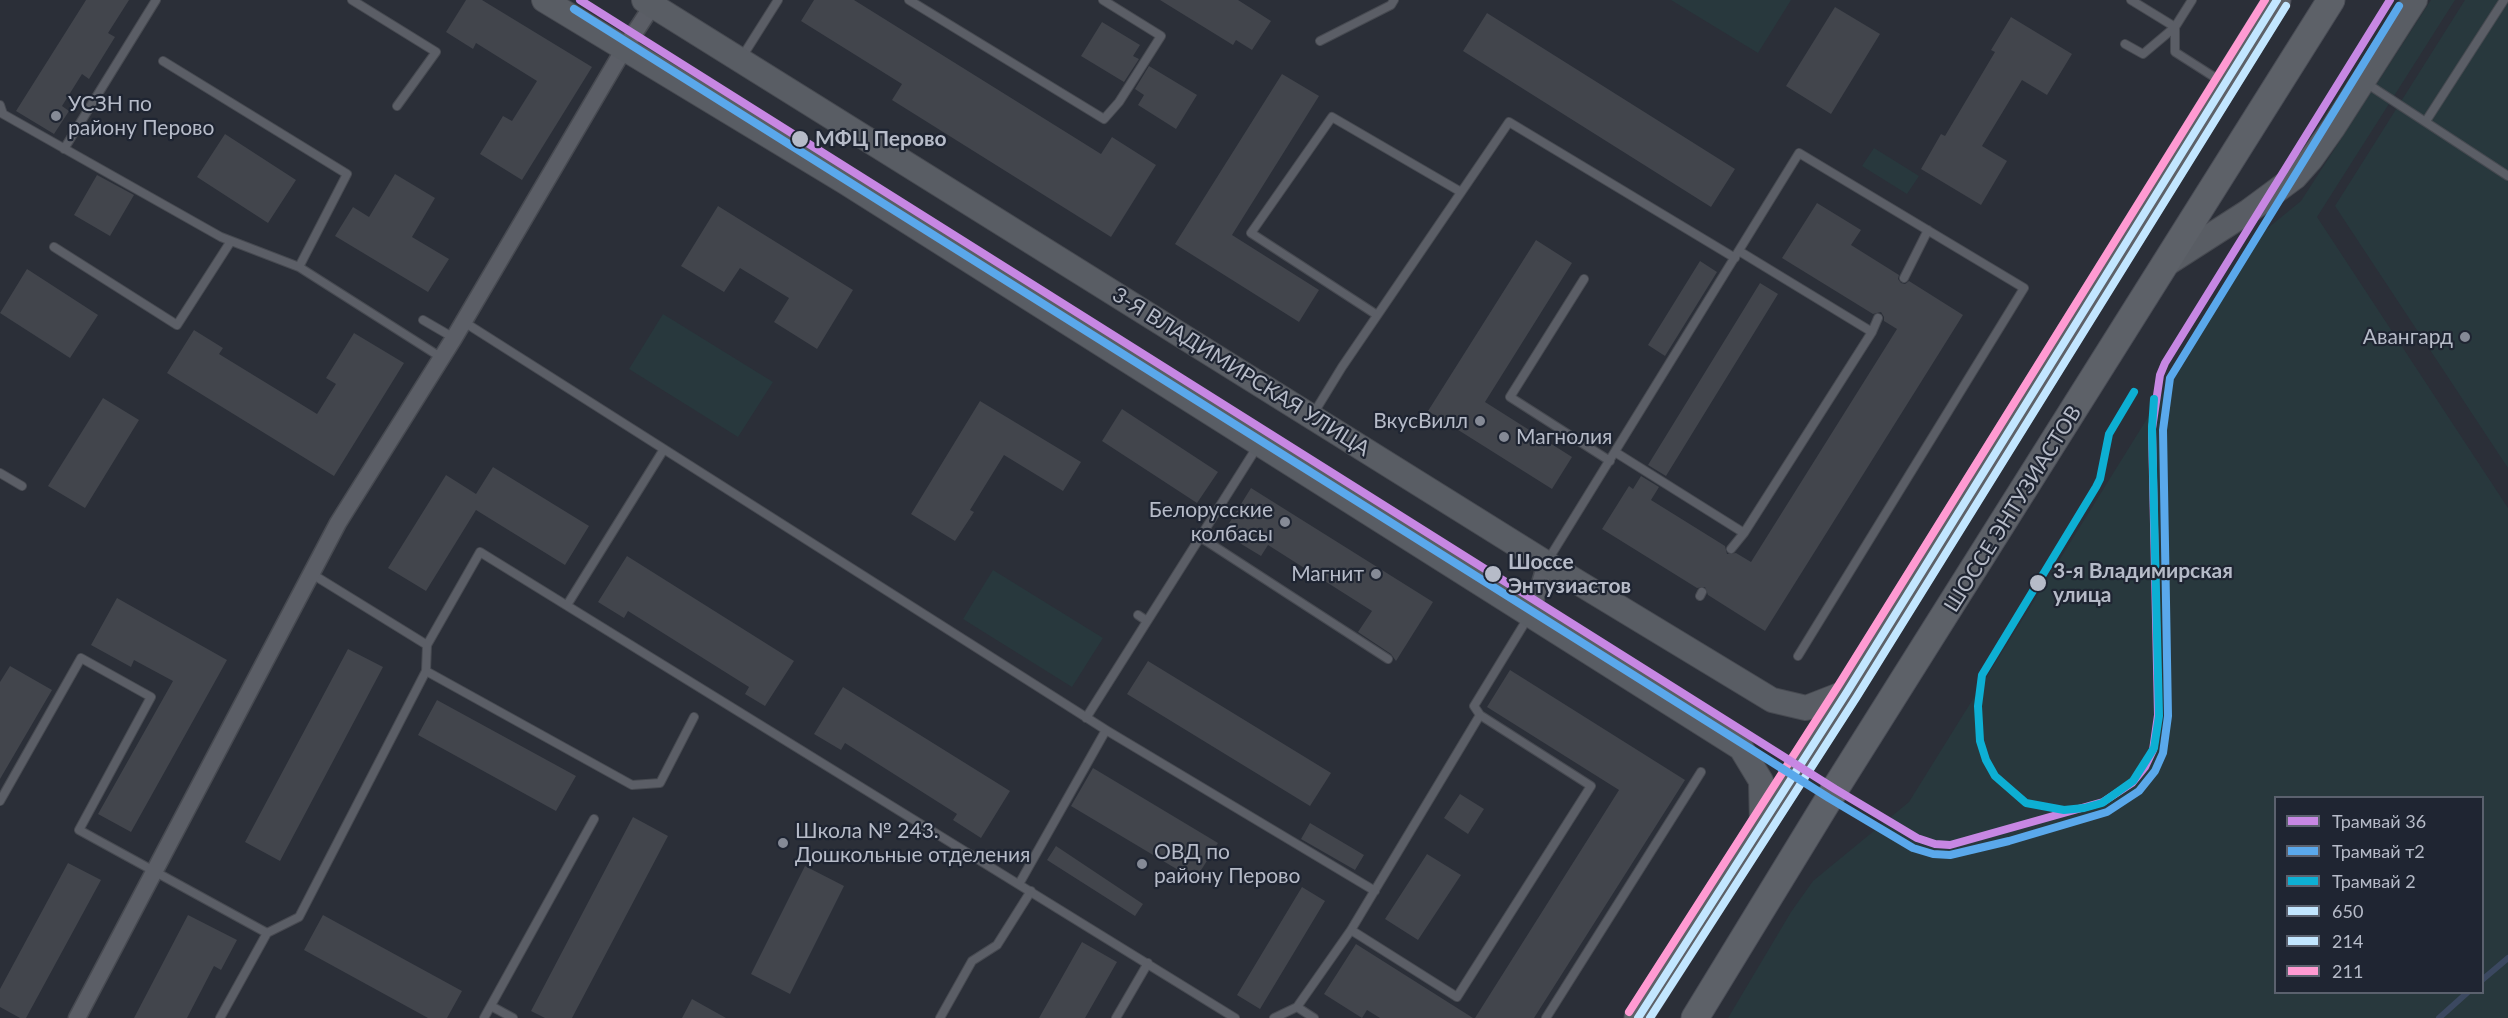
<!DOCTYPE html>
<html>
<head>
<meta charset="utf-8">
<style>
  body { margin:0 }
  #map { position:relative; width:2508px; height:1018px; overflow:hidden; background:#2b2f38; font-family:Lato,sans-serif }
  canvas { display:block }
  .legend { position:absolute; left:2274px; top:796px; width:210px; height:198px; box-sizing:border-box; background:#1f2532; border:2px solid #5b616e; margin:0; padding:8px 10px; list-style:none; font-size:18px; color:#b6bbc8 }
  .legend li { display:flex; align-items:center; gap:12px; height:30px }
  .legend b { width:30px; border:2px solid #5b616e }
</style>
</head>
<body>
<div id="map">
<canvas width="2508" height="1018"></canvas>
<ul class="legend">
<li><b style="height:8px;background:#c787e3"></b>Трамвай 36</li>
<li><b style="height:8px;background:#5aa8eb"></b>Трамвай т2</li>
<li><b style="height:8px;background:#0dafd3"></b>Трамвай 2</li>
<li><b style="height:8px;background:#c2e6ff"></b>650</li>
<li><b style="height:8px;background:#c2e6ff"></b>214</li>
<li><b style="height:8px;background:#ff9ad2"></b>211</li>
</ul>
</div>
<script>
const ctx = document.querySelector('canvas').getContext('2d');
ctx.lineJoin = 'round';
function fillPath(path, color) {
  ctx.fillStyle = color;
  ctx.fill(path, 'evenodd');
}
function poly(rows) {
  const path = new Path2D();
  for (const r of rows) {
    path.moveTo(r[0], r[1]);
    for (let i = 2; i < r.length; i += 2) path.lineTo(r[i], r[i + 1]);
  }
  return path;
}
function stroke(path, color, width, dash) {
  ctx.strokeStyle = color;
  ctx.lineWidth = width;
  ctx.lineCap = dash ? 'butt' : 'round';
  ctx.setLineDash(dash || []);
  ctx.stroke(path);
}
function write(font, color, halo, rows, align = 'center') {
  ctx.font = font + ' Lato,sans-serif';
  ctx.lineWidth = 4.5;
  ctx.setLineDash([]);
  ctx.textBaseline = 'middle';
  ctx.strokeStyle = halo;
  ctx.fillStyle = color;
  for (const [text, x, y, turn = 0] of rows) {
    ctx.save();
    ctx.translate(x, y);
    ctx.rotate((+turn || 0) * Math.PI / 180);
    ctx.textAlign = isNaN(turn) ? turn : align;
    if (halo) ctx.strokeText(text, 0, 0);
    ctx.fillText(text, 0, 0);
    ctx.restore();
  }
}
fillPath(poly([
  [1671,0,1791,0,1758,53],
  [2431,0,2455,0,2317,217,2508,508,2508,1018,1728,1018,1791,912,1813,881,1909,802,2263,232,2301,201],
  [2276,798,2482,798,2482,992,2276,992],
  [2465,0,2508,0,2508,468,2335,206],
  [1874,148,1919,176,1907,194,1862,166],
  [663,314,773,382,738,437,629,369],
  [993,570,1103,638,1072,687,963,619]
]), '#28383d');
stroke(poly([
  [2482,980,2508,958],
  [2439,1018,2468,992]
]), '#3b4860', 6);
fillPath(poly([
  [86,0,129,0,108,33,115,37,89,79,82,74,62,106,69,111,54,134,16,111],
  [466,0,482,0,592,67,522,180,480,154,503,116,512,121,537,81,476,43,473,49,446,32],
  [814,0,854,0,1101,154,1112,137,1156,165,1111,237,892,100,902,84,801,21],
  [1160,0,1238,0,1271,21,1252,50,1236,40,1233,45],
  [1835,7,1880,34,1831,114,1786,86],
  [1487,13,1735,169,1711,207,1463,51],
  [2011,17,2072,54,2047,95,2022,80,1982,146,2007,161,1981,205,1921,169,1941,134,1945,136,1995,52,1991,50],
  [1102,22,1140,45,1133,56,1139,59,1124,82,1081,56],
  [1149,66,1197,95,1176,129,1138,105,1144,95,1135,89],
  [1282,74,1319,96,1232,235,1319,290,1299,322,1175,244],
  [225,134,296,180,268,223,197,177],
  [395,174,435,198,412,237,449,259,428,292,335,236,353,207,369,217],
  [97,175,134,195,110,236,74,215],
  [1817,203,1861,230,1851,245,1899,275,1898,279,1901,283,1905,284,1909,281,1963,315,1765,631,1708,595,1705,587,1697,588,1602,529,1629,486,1633,489,1641,476,1659,487,1651,500,1725,546,1727,554,1736,553,1751,562,1897,329,1884,321,1884,317,1881,312,1873,314,1782,258],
  [718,206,853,290,817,349,774,322,789,298,740,268,724,292,681,266],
  [1536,240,1572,263,1485,402,1572,457,1552,489,1428,411],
  [1700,261,1717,272,1665,356,1648,345],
  [27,269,98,315,70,358,0,313],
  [1760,283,1778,294,1666,476,1648,465],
  [194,330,223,348,219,354,317,414,336,384,326,378,354,333,404,363,334,476,167,373],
  [103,398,139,420,85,508,48,486],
  [980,401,1081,462,1063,491,1004,455,970,510,974,512,955,541,911,514],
  [1122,409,1218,472,1197,503,1102,441],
  [493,467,589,526,565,565,476,510,426,591,388,568,446,475,476,494],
  [1251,488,1433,602,1396,661,1391,654,1358,632,1372,611,1268,545,1261,556,1223,533],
  [627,556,794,661,765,706,745,694,749,687,628,611,624,618,598,602],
  [117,598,227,660,131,832,98,814,173,681,134,660,131,667,91,645],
  [348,649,383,667,280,861,245,842],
  [1148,661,1331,773,1310,806,1127,694],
  [10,666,52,690,0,779,0,682],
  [1510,670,1685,780,1534,1018,1475,1018,1619,790,1487,707],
  [843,687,1010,791,981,838,953,820,957,814,845,743,841,750,814,734],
  [437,700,576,776,556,811,418,735],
  [1093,768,1218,843,1195,880,1071,806],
  [1460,794,1484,809,1468,834,1444,818],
  [633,817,668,836,572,1018,545,1018,531,1011],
  [1310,823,1364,855,1355,870,1301,839],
  [1056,846,1143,904,1135,916,1047,860],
  [1427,854,1461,875,1418,940,1385,919],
  [68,863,101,880,26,1018,20,1018,0,1007,0,989],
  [805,866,844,886,790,994,751,974],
  [1302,887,1325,901,1260,1009,1237,995],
  [188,915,237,940,221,970,214,966,187,1018,134,1018],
  [323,915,462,991,447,1018,428,1018,304,950],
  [1082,942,1117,962,1085,1018,1039,1018],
  [1356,944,1473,1018,1380,1018,1367,1010,1362,1018,1324,994],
  [692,999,726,1018,682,1018]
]), '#42454c');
const lane = poly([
  [352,0,436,52,397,106],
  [909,0,1104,119,1119,102,1161,36,1103,0],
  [2192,0,2175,27,2175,52,2222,82],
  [1320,41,1391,5,1394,0],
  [2125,44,2143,54,2175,27,2131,0],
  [742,57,778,0],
  [163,61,347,174,299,267],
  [2366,83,2508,176],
  [0,105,3,114,221,237,299,267,442,358],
  [2426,121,2504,0],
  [64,149,156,0],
  [54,247,177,325,231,241],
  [1904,278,1928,230],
  [1584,279,1510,397,1610,461],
  [1377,315,1251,233,1332,117,1461,192],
  [423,320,454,338],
  [464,322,1106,730,1019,884],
  [1872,332,1878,318],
  [1312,416,1342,367,1509,122,1735,258],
  [1615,452,1744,533,1872,332,1739,251],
  [0,473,22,486],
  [1200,537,1388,659],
  [1731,549,1744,533],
  [1548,560,1799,153,2024,288,1798,656],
  [312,574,427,645,480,552,1235,1018],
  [1700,596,1702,592],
  [567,605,664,449],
  [1138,615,1147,621],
  [426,671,632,785,660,783,694,717],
  [1086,718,1259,444],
  [1106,730,1375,891],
  [0,801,81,658,151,697,79,830,267,933,220,1018],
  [1351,930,1457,997,1591,786,1480,715,1474,706,1529,616],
  [267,933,299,917,426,671,427,645],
  [491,1006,513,1018],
  [1297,1007,1314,1018],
  [484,1018,594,819],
  [940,1018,972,961,997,945,1031,891],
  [1116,1018,1148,963],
  [1274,1018,1297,1007,1351,930,1480,715],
  [1546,1018,1701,772]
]);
const street = poly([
  [1531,614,1546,563],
  [77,1018,338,523,454,338,624,49,656,0]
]);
const secondary = poly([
  [544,0,845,182,1741,748,1761,781,1762,823],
  [644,0,1546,563,1772,700,1806,708,1847,692],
  [2168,263,2249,211,2295,177,2311,159,2333,128,2415,0]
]);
const primary = poly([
  [1638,1018,1847,692,2277,0],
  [1695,1018,1835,789,2331,0]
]);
stroke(lane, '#474a51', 10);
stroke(street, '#474a51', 19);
stroke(secondary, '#474a51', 26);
stroke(primary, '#494c55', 29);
stroke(lane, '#5b5e66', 8);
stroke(street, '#5b5e66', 16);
stroke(secondary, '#595d64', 24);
stroke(primary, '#5d6168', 27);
stroke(poly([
  [1638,1018,1847,692,2277,0]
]), '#c2e6ff', 8);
stroke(poly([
  [1650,1018,1856,698,2286,6]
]), '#c2e6ff', 8);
stroke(poly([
  [1629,1012,1838,686,2265,0]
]), '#ff9ad2', 8);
stroke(poly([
  [580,0,1835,789,1917,838,1935,844,1950,845,2103,802,2132,783,2145,767,2153,750,2158,715,2152,429,2160,375,2165,363,2390,0]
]), '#c787e3', 8);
stroke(poly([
  [574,9,1829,798,1913,848,1933,854,1950,855,2009,841,2107,812,2139,791,2155,771,2163,753,2168,716,2163,430,2170,378,2399,6]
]), '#5aa8eb', 8);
stroke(poly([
  [2134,392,2109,434,2100,479,2096,487,1982,675,1978,706,1980,741,1986,760,1995,776,2026,803,2064,810,2084,808,2102,803,2133,781,2154,748,2159,716,2152,428,2154,399]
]), '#0dafd3', 8);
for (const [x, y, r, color] of [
  [56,116,6,"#858a96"],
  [800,139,9,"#b6bbc8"],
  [2465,337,6,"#858a96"],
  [1480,421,6,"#858a96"],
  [1504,437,6,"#858a96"],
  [1285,522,6,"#858a96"],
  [1376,574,6,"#858a96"],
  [1493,574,9,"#b6bbc8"],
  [2038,583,9,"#b6bbc8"],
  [783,843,6,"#858a96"],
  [1142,864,6,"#858a96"]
]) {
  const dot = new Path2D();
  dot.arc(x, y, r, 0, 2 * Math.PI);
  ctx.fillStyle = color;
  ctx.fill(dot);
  stroke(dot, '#1f2532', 2);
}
write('21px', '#b6bbc8', '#1f2532', [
  ["УСЗН по",68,104],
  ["району Перово",68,128],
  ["Авангард",2453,337,"right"],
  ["ВкусВилл",1468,421,"right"],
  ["Магнолия",1516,437],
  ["Белорусские",1273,510,"right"],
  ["колбасы",1273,534,"right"],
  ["Магнит",1364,574,"right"],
  ["Школа № 243.",795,831],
  ["Дошкольные отделения",795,855],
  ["ОВД по",1154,852],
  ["району Перово",1154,876]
], 'left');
write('bold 21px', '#b6bbc8', '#1f2532', [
  ["МФЦ Перово",815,139],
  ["Шоссе",1508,562],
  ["Энтузиастов",1508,586],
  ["3-я Владимирская",2053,571],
  ["улица",2053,595]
], 'left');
write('21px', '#b6bbc8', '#1f2532', [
  ["3-Я ВЛАДИМИРСКАЯ УЛИЦА",1241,372,32],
  ["ШОССЕ ЭНТУЗИАСТОВ",2013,509,-58]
]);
</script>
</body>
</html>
